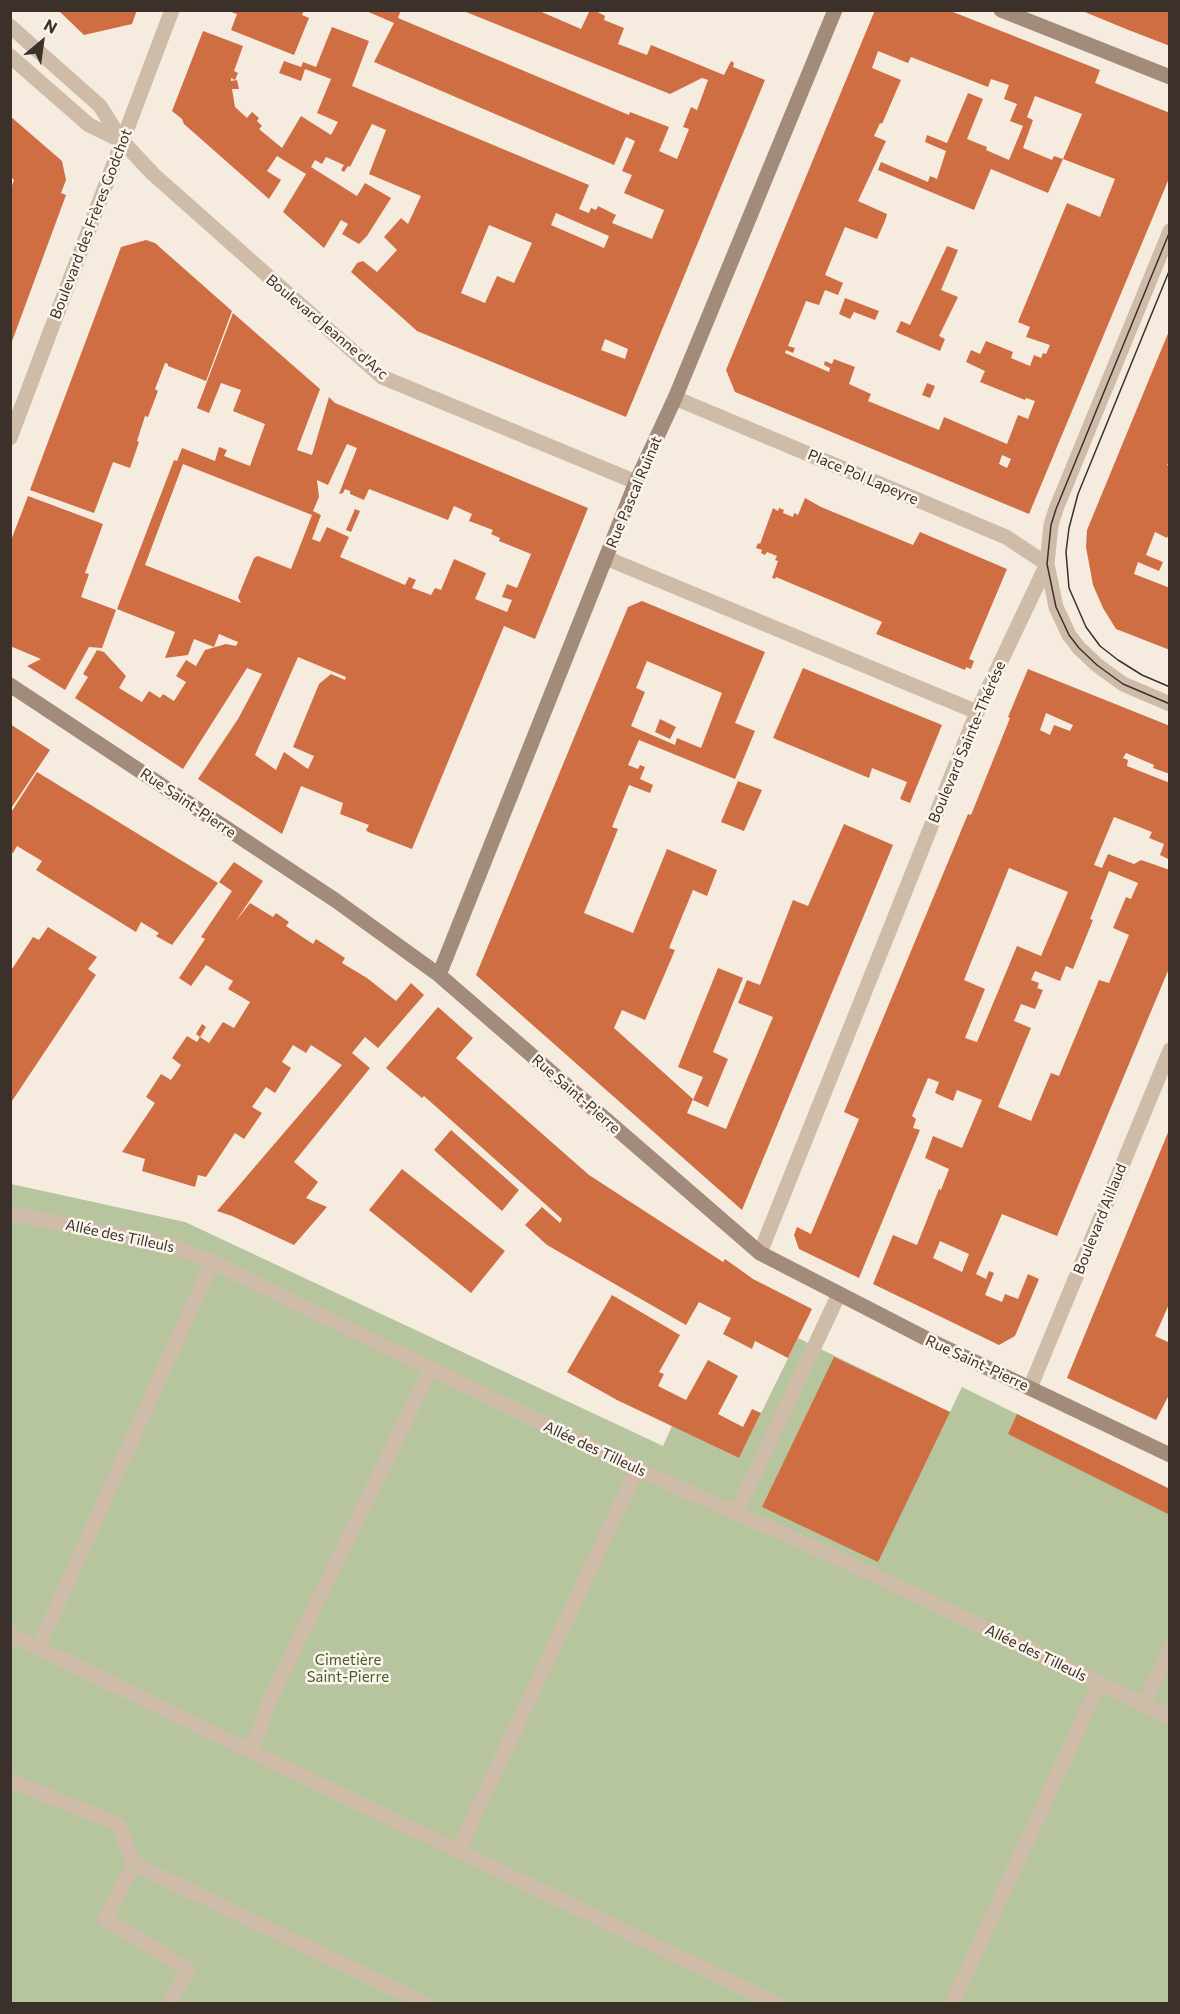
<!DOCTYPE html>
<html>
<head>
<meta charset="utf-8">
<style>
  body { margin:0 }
  #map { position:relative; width:1180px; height:2014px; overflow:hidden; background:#f5ecdf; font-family:Commissioner,sans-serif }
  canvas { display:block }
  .frame { position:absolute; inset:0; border:12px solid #3b302a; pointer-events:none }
  .north { position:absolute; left:12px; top:12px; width:60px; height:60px; -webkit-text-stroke:4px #fbf5ec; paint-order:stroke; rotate:29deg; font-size:16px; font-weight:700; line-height:24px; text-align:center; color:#3b302a }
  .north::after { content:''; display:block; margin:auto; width:21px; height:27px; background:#3b302a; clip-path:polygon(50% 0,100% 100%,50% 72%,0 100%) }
</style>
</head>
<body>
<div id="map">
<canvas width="1180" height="2014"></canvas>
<div class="frame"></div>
<div class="north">N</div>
</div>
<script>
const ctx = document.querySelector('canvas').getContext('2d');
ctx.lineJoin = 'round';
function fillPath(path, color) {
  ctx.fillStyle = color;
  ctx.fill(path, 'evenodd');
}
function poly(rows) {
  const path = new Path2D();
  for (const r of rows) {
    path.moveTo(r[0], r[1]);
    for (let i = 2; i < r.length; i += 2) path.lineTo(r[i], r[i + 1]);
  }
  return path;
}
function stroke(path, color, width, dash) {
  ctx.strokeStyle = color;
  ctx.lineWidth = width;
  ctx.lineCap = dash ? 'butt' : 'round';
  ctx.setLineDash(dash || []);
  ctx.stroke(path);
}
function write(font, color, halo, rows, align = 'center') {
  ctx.font = font + ' Commissioner,sans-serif';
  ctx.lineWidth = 5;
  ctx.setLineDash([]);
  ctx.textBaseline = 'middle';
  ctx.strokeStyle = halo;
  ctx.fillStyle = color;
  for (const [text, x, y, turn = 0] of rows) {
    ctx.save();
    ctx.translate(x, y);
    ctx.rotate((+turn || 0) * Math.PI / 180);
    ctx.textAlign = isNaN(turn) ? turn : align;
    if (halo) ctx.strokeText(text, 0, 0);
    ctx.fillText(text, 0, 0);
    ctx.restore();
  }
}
fillPath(poly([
  [11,1184,185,1222,663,1446,672,1426,739,1458,798,1338,950,1412,962,1387,1169,1489,1169,2003,11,2004]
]), '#b6c59d');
fillPath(poly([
  [58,10,137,10,132,24,84,35],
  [304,10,302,15,309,18,294,55,231,30,237,14,228,11],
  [364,10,401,10,398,18,629,115,630,112,669,127,659,151,677,159,689,129,683,127,691,107,697,110,708,80,702,78,670,94,461,10,537,10,581,29,590,10,594,10,605,16,604,20,624,28,618,44,647,55,651,45,724,75,731,61,734,63,733,67,765,80,626,417,417,331,351,272,357,263,363,261,377,272,397,250,384,237,401,218,408,224,421,196,369,174,386,130,372,124,350,167,348,166,344,172,341,170,344,165,326,157,322,164,315,160,311,167,357,196,365,183,391,198,367,236,359,244,342,234,348,224,341,220,324,248,283,212,306,174,277,156,267,171,281,180,269,199,184,124,182,119,172,111,203,31,243,46,234,71,238,73,235,80,231,78,231,81,237,80,239,89,232,89,235,107,247,118,252,112,259,118,257,121,262,126,259,129,282,148,301,116,331,135,338,122,317,113,331,79,305,69,301,81,279,73,284,61,301,67,303,62,316,67,332,27,369,41,352,86,589,185,579,209,589,213,591,208,596,210,598,206,616,215,612,223,652,239,664,210,624,193,632,175,622,171,635,141,626,137,614,165,374,62,394,23],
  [556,213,609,236,604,248,551,225],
  [489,225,532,243,514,283,497,276,485,303,461,293],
  [605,339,628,349,625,359,601,350],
  [875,10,948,10,1100,70,1095,83,1170,113,1170,176,1029,514,735,392,726,370],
  [878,51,908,63,911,57,988,87,991,79,1009,85,1004,99,1017,104,1010,121,1023,126,1009,160,986,150,987,147,967,139,983,99,968,93,947,143,927,135,925,142,946,151,937,179,930,176,928,182,881,162,878,170,974,210,991,169,1048,193,1063,159,1115,179,1100,217,1067,203,1018,322,1030,327,1026,337,1050,345,1046,354,1043,353,1041,358,1034,355,1030,366,1011,358,1013,352,986,341,980,354,971,350,966,362,985,371,980,382,1025,400,1026,398,1035,401,1028,419,1018,415,1007,444,944,417,939,430,868,401,871,394,849,384,855,367,834,359,832,364,825,361,824,365,830,368,829,372,785,353,786,350,793,353,795,348,788,346,806,301,819,305,825,290,838,295,843,283,825,275,845,227,877,239,885,221,887,214,858,201,886,141,874,136,880,123,882,124,901,80,872,68],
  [1035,96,1082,114,1063,159,1054,156,1052,160,1023,148,1033,120,1027,117],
  [1002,455,1011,459,1007,468,999,464],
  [1080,10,1170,10,1170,46,1126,29],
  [10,116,62,161,66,180,61,193,66,195,11,344,10,191,14,180,10,176],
  [146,240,155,243,232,311,206,381,168,366,168,364,165,363,155,389,158,391,148,417,145,416,137,441,139,442,130,468,113,462,94,513,30,490,121,247],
  [947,246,958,250,941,290,958,297,939,336,945,339,940,351,896,332,901,321,910,325],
  [845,298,879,311,875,320,854,312,850,319,839,314],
  [233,313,320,389,297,450,312,455,329,397,335,403,588,508,535,639,504,626,412,849,368,832,366,830,369,825,340,814,343,803,301,786,282,834,198,779,238,719,262,674,247,668,183,769,75,698,88,677,83,674,97,650,104,652,126,676,119,688,142,702,149,691,160,698,163,694,174,701,186,682,176,676,186,660,196,666,205,650,226,644,236,646,238,642,219,634,214,647,194,639,188,655,165,658,175,632,117,609,174,460,177,461,182,448,215,461,219,447,227,450,224,456,250,466,265,424,233,411,241,390,221,383,209,413,197,408],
  [347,444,357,448,339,494,343,493,345,489,350,491,350,494,364,500,369,489,448,520,454,506,472,514,469,521,493,530,491,534,500,538,499,541,531,554,517,588,507,584,502,597,512,600,507,612,475,599,486,573,454,559,441,590,435,588,431,595,412,588,416,580,409,577,405,585,340,557,349,537,327,527,320,542,312,539,321,515,313,511,319,497,317,480,328,485],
  [183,464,312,515,291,569,258,556,254,558,238,597,241,603,145,565],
  [298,657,346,677,345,680,331,674,319,684,293,747,314,756,308,769,284,752,276,770,255,755],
  [1169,331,1170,459,1167,465,1170,466,1170,532,1167,538,1155,532,1146,555,1163,562,1159,571,1138,562,1134,574,1170,588,1170,650,1116,629,1103,608,1093,585,1086,547,1087,530],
  [927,383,935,386,930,398,922,395],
  [28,496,103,524,85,573,89,574,81,597,116,610,102,648,89,647,65,690,27,666,41,659,10,646,10,543],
  [805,498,821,507,913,545,920,532,1007,569,969,659,974,661,971,669,966,667,965,670,881,636,876,634,882,622,880,621,776,577,775,579,772,578,778,561,775,560,777,556,767,552,765,555,761,553,762,550,756,548,758,543,760,544,773,508,778,511,779,508,784,510,783,513,793,517,794,513,798,515],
  [355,509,360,511,351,532,346,530],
  [642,601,765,652,735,723,755,731,735,779,639,740,628,765,638,769,640,765,645,767,640,779,653,785,650,793,629,785,612,827,618,829,584,913,633,933,667,849,717,870,707,896,693,890,669,948,675,950,645,1020,622,1010,614,1028,693,1099,687,1113,726,1129,773,1017,738,1003,747,980,760,985,793,900,808,906,844,824,893,845,742,1210,476,975,628,607],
  [647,661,722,693,701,748,677,738,675,745,631,726,645,692,636,688],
  [803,668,942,725,910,803,900,799,907,782,872,768,869,778,773,738],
  [1028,669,1170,726,1170,774,1153,768,1154,765,1126,753,1123,758,1128,760,1127,766,1170,783,1170,860,1160,855,1164,844,1149,838,1152,832,1114,817,1094,865,1102,868,1108,854,1134,864,1141,860,1170,870,1170,966,1057,1236,1002,1214,976,1274,986,1279,989,1271,994,1273,985,1295,1002,1302,1005,1294,1018,1299,1028,1274,1039,1279,1015,1336,999,1345,873,1284,893,1235,917,1245,939,1189,941,1190,949,1169,925,1158,933,1136,962,1148,982,1100,957,1090,953,1101,935,1093,939,1082,928,1078,912,1116,916,1119,913,1128,920,1130,859,1278,799,1249,794,1235,797,1227,811,1234,859,1119,844,1112,968,814,971,815,1010,718,1008,717],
  [1046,713,1073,725,1070,731,1054,725,1050,735,1040,730],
  [1009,868,1068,892,1041,956,1017,946,977,1042,965,1038,985,989,964,980],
  [1109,871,1138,883,1131,899,1126,897,1113,928,1129,935,1109,983,1099,980,1059,1076,1051,1073,1031,1121,998,1107,1031,1028,1014,1021,1021,1004,1035,1009,1043,990,1037,988,1039,983,1031,980,1035,971,1060,981,1066,966,1073,969,1093,920,1090,919],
  [940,1241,969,1254,962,1272,933,1258],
  [660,719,676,727,670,739,655,732],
  [10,724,50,750,10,810],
  [37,772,218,883,172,945,156,936,159,933,141,922,136,932,36,870,42,861,17,846,13,853,10,852,10,814],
  [738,781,762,790,744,831,721,822],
  [234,862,263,881,235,922,250,903,273,917,276,913,289,922,286,926,313,944,316,939,345,958,342,963,367,978,396,1001,411,983,424,995,378,1048,365,1037,352,1053,370,1068,294,1162,318,1182,306,1198,327,1207,294,1245,232,1216,217,1211,342,1065,311,1045,306,1053,293,1045,282,1062,291,1068,275,1093,266,1087,252,1107,262,1113,244,1139,235,1133,206,1177,198,1175,195,1187,142,1171,145,1159,122,1152,155,1103,146,1097,161,1074,171,1080,181,1065,172,1058,187,1036,197,1042,200,1037,196,1034,202,1024,206,1027,200,1037,209,1043,223,1022,234,1028,250,1002,228,989,233,981,206,965,191,986,179,978,205,939,201,937,232,891,219,882],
  [48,927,97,957,88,969,96,975,10,1104,10,972,33,937,39,940],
  [718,968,743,978,713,1052,728,1059,708,1107,693,1100,703,1077,678,1067],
  [438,1007,473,1038,456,1058,589,1175,723,1262,725,1259,753,1279,812,1309,788,1358,755,1341,752,1349,723,1334,731,1318,699,1302,686,1325,547,1245,525,1225,542,1207,560,1223,562,1219,424,1096,422,1098,386,1068],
  [451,1130,519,1190,502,1211,434,1150],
  [1169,1130,1170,1302,1155,1336,1170,1343,1170,1393,1156,1420,1067,1378],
  [402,1169,505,1251,471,1293,369,1210],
  [612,1295,680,1335,659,1372,664,1374,658,1386,686,1400,708,1360,738,1376,718,1414,743,1427,752,1409,761,1413,739,1458,617,1400,567,1372],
  [834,1357,950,1412,878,1562,762,1507],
  [1017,1414,1170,1489,1170,1515,1008,1434]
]), '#cf6d43');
stroke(poly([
  [10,1213,173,1246,212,1262,637,1469,849,1563,1170,1717],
  [736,1513,839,1294],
  [10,1634,246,1749,777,2004],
  [38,1648,212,1262],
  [1143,1705,1170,1649],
  [246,1749,258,1736,269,1701,430,1370],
  [10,1780,119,1825,134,1864],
  [458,1851,637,1469],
  [169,2004,188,1969,105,1919,134,1864,426,2004],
  [952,2004,1099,1684]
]), '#cebca9', 15);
stroke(poly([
  [10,26,100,106,122,141,153,174,382,377,636,482],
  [10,56,89,125,122,141],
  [675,398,1006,537,1047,564],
  [10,438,172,10],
  [606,558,977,712],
  [1047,564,1056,607,1069,635,1079,648,1097,665,1123,684,1170,704],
  [760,1253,977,712,1047,564,1051,525,1056,509,1170,231],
  [1030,1388,1170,1050]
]), '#cebca9', 15);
stroke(poly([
  [1001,10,1170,77],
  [10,685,335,900,439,975,760,1253,931,1341,1170,1455],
  [439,975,636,482,675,398,835,10]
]), '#a28b7a', 15);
stroke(poly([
  [1170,231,1056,509,1051,525,1047,564,1056,607,1069,635,1079,648,1097,665,1123,684,1170,704],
  [1170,269,1078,494,1069,528,1066,552,1069,588,1086,627,1100,646,1118,660,1142,675,1170,687]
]), '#3b302a', 1.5);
write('15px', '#3b302a', '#fbf5ec', [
  ["Boulevard des Frères Godchot",91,224,-69],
  ["Boulevard Jeanne d'Arc",327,327,40],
  ["Place Pol Lapeyre",863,477,23],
  ["Rue Pascal Ruinat",634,492,-67],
  ["Boulevard Sainte-Thérése",967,742,-67],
  ["Rue Saint-Pierre",188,803,34],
  ["Rue Saint-Pierre",576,1094,41],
  ["Boulevard Aillaud",1100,1219,-68],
  ["Allée des Tilleuls",120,1236,12],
  ["Rue Saint-Pierre",977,1363,25],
  ["Allée des Tilleuls",595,1449,25],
  ["Allée des Tilleuls",1036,1653,26]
]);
write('15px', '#475b2b', '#fbf5ec', [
  ["Cimetière",348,1660],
  ["Saint-Pierre",348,1677]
]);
</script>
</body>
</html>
